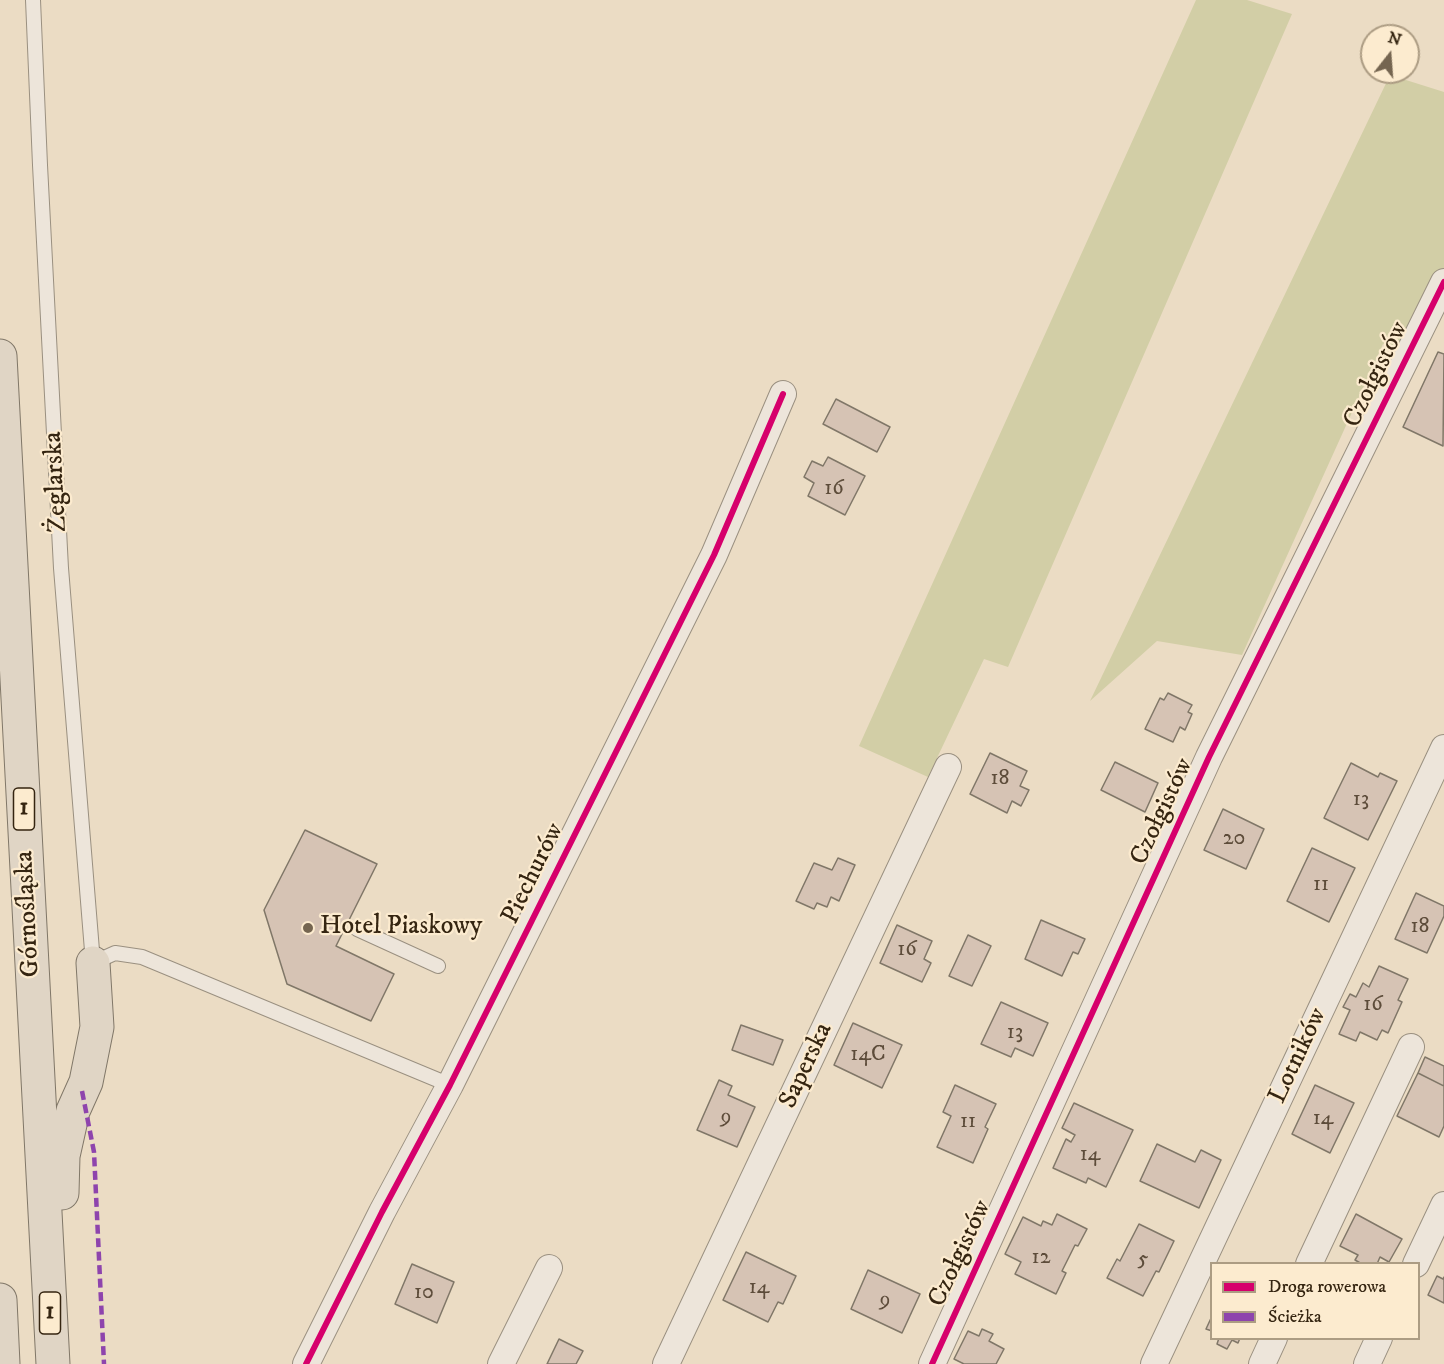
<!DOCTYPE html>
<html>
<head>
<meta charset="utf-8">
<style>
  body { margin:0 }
  #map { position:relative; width:1444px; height:1364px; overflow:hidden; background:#ebdcc4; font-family:"IM FELL DW Pica",serif }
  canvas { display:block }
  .legend { position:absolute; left:1210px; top:1262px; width:210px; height:78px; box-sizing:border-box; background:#fcebcf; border:2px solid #ac9c83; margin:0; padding:8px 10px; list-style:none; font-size:18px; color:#352511 }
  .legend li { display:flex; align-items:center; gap:12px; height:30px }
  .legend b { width:30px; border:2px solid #ac9c83 }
  .north { position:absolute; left:1360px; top:24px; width:60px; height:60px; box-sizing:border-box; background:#fcebcf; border:2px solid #ac9c83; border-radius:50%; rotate:17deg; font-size:16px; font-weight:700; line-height:24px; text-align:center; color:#352511 }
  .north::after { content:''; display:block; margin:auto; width:21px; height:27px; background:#756550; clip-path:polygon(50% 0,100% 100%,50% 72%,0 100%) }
</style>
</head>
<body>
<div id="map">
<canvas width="1444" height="1364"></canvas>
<ul class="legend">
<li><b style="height:8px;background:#d6006c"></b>Droga rowerowa</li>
<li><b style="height:8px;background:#8e44ad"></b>Ścieżka</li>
</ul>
<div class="north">N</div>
</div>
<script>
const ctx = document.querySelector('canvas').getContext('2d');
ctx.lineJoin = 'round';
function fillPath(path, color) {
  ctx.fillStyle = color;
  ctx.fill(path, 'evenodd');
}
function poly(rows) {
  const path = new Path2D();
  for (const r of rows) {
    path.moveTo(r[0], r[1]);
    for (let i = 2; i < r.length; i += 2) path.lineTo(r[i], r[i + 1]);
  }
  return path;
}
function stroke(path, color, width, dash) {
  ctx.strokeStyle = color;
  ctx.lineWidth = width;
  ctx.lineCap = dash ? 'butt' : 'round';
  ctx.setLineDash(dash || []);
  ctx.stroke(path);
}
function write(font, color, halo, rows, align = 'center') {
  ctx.font = font + ' "IM FELL DW Pica",serif';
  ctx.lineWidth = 4.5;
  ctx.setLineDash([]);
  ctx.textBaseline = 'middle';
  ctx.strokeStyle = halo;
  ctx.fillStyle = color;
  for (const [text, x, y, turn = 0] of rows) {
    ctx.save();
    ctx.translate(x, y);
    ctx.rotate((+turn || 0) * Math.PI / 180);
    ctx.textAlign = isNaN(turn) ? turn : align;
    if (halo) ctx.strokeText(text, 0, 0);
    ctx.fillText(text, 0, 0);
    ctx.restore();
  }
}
fillPath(poly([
  [1196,0,1247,0,1292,14,1008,667,984,659,928,777,859,746],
  [1390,75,1444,92,1444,288,1413,354,1383,344,1242,655,1157,641,1090,701]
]), '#d2cea6');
const building = poly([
  [1438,352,1444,354,1443,446,1403,427,1438,352],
  [836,399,890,427,877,452,823,424,836,399],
  [828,457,865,476,845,515,808,496,814,483,804,477,812,461,823,466,828,457],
  [1168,693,1192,705,1188,712,1192,714,1185,730,1180,727,1173,742,1145,729,1160,698,1164,700,1168,693],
  [990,753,1027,771,1020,786,1029,790,1021,806,1012,801,1007,813,970,794,990,753],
  [1115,762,1158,783,1145,812,1101,790,1115,762],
  [1351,763,1378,777,1380,773,1397,781,1368,840,1324,818,1351,763],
  [1223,809,1264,829,1246,869,1204,850,1223,809],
  [305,830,377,864,336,946,394,974,371,1021,287,984,264,910,305,830],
  [1312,848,1355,868,1329,922,1287,901,1312,848],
  [838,858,855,865,839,901,831,897,827,907,817,903,814,909,796,901,814,863,832,870,838,858],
  [1416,893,1444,906,1444,916,1427,953,1395,939,1416,893],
  [1041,920,1085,939,1078,954,1073,952,1062,976,1025,959,1041,920],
  [897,925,932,941,924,959,931,963,922,982,880,963,897,925],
  [968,935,991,946,972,986,949,976,968,935],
  [1379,966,1408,979,1398,1000,1402,1002,1388,1033,1382,1030,1377,1040,1360,1032,1356,1041,1339,1034,1350,1010,1343,1007,1350,994,1356,997,1363,983,1369,987,1379,966],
  [1001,1002,1048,1023,1033,1056,1015,1048,1011,1057,981,1044,1001,1002],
  [853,1023,902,1045,882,1088,834,1065,853,1023],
  [741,1025,783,1040,773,1065,732,1050,741,1025],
  [1425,1057,1444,1066,1444,1086,1418,1073,1425,1057],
  [1418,1073,1444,1086,1444,1126,1439,1137,1397,1116,1418,1073],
  [719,1080,732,1086,728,1095,755,1107,737,1147,697,1130,719,1080],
  [955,1085,996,1104,985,1127,988,1129,973,1163,937,1147,951,1116,943,1112,955,1085],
  [1315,1085,1354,1103,1330,1153,1292,1134,1315,1085],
  [1074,1103,1133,1130,1106,1187,1088,1178,1086,1183,1053,1168,1066,1139,1071,1142,1075,1135,1062,1128,1074,1103],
  [1157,1144,1195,1162,1201,1150,1221,1160,1199,1208,1140,1181,1157,1144],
  [1057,1214,1087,1229,1078,1246,1075,1245,1062,1271,1066,1273,1056,1294,1015,1274,1021,1262,1005,1254,1023,1217,1041,1226,1043,1221,1052,1225,1057,1214],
  [1356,1214,1402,1239,1389,1262,1380,1257,1377,1264,1362,1264,1355,1260,1358,1255,1340,1246,1356,1214],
  [1139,1224,1174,1241,1159,1272,1156,1271,1143,1296,1107,1278,1117,1259,1120,1261,1139,1224],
  [746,1252,796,1276,783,1304,778,1302,768,1322,723,1300,746,1252],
  [412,1264,454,1282,437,1323,395,1304,412,1264],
  [868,1270,920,1294,902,1333,851,1309,868,1270],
  [1437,1276,1443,1279,1444,1277,1444,1303,1428,1295,1437,1276],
  [1212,1316,1212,1331,1206,1329,1212,1316],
  [982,1329,993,1334,989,1341,1004,1349,996,1364,964,1364,954,1359,968,1331,979,1336,982,1329],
  [1219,1338,1240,1338,1238,1343,1232,1340,1227,1349,1217,1344,1219,1338],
  [559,1339,583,1351,576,1364,547,1364,559,1339]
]);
fillPath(building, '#d6c3b4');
stroke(building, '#807768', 1.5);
const lane = poly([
  [33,0,40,165,61,568,93,963,115,953,142,957,450,1085],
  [357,929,438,966]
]);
const street = poly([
  [1309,1264,1411,1047],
  [1416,1264,1444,1205],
  [306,1364,382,1212,450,1085,714,555,783,394],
  [501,1364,549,1268],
  [666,1364,948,767],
  [932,1364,1209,757,1444,282],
  [1154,1364,1444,748],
  [1262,1364,1274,1338],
  [1367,1364,1379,1338]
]);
const primary = poly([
  [0,356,53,1364],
  [62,1193,63,1156,73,1111,86,1082,97,1027,93,963],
  [0,1300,3,1364]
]);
stroke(lane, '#9a9080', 16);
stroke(street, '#9a9080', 28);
stroke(primary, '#807768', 35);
stroke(lane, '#ede5da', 14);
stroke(street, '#ede5da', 26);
stroke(primary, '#e0d5c5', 33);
stroke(poly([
  [82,1091,94,1152,104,1364]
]), '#8e44ad', 4.5, [9, 4.5]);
stroke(poly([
  [306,1364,382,1212,450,1085,714,555,783,394],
  [932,1364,1209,757,1444,282]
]), '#d6006c', 6);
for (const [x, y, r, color] of [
  [308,928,6,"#756550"]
]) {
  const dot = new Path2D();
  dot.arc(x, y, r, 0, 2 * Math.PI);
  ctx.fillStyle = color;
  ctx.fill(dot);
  stroke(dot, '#fcebcf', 2);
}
write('22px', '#5d4c3a', null, [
  ["16",834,489],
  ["18",1000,779],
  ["13",1361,800],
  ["20",1234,839],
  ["11",1321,885],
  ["18",1420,927],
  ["16",907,950],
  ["16",1373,1005],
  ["13",1015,1033],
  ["14C",868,1055],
  ["9",726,1118],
  ["14",1323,1119],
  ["11",968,1122],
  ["14",1090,1155],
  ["12",1041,1258],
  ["5",1143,1260],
  ["14",759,1288],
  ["10",424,1293],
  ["9",885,1301]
]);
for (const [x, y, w] of [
  [24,809,21],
  [50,1313,21]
]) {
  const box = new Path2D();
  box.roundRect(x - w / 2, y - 21, w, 42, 4.5);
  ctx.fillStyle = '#fcebcf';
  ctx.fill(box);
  stroke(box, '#352511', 1.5);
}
write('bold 24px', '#352511', null, [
  ["1",24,809],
  ["1",50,1313]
]);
write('26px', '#352511', '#fcebcf', [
  ["Czołgistów",1377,375,-64],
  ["Żeglarska",57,482,-93],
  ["Czołgistów",1163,812,-65],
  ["Piechurów",534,874,-64],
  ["Górnośląska",29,914,-93],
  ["Lotników",1299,1056,-65],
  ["Saperska",807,1066,-65],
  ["Czołgistów",961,1254,-65]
]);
write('26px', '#352511', '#fcebcf', [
  ["Hotel Piaskowy",320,928]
], 'left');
</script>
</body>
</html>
